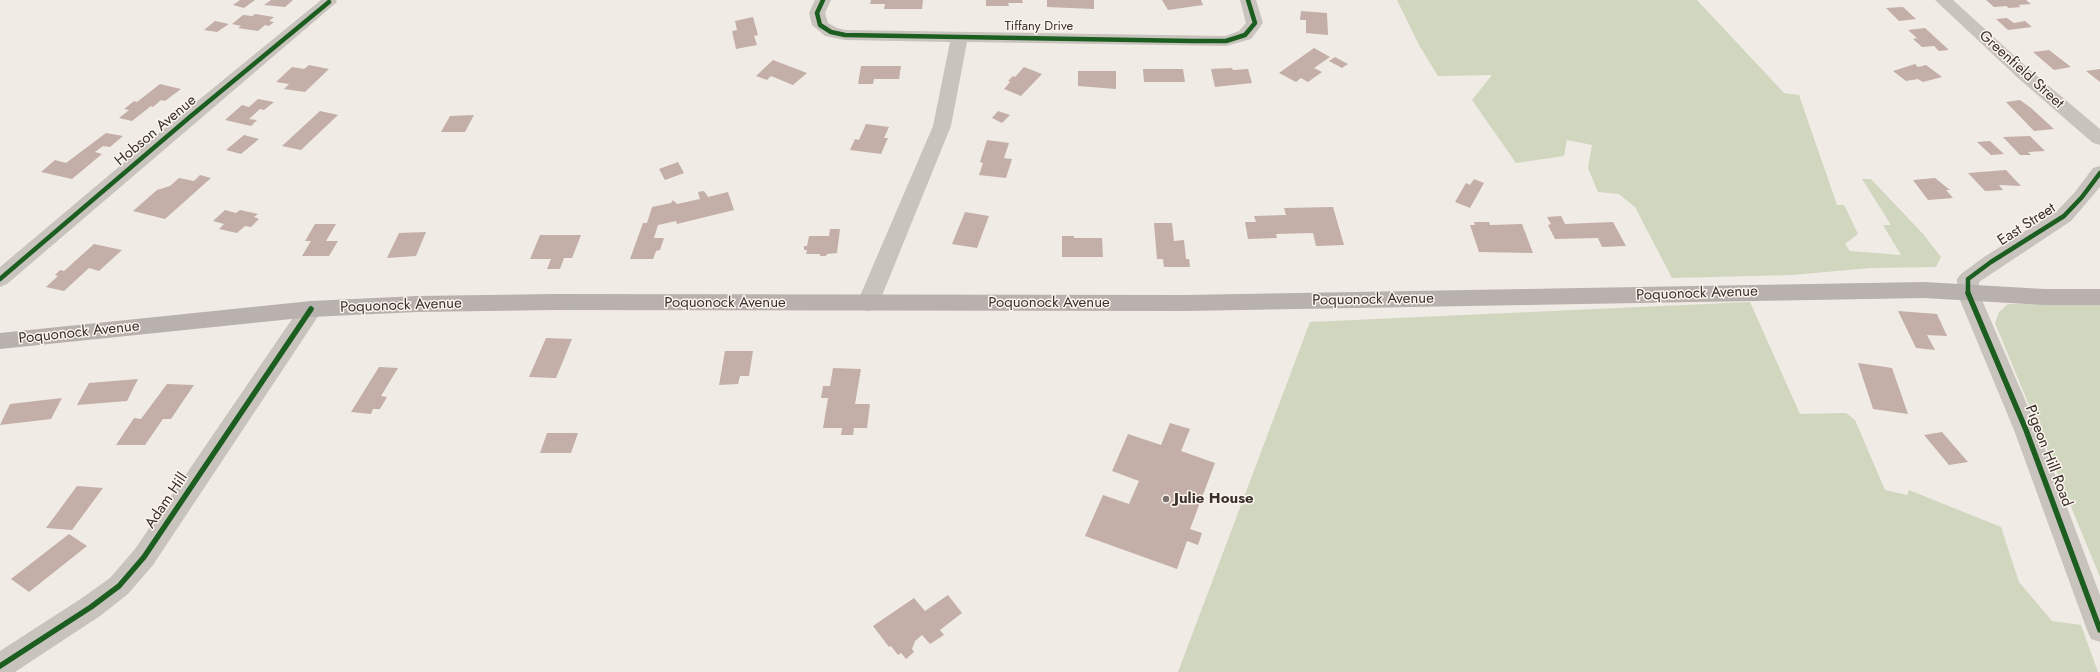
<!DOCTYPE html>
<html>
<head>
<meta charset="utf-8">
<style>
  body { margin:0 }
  canvas { display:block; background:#f0ebe5 }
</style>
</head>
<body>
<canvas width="2100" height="672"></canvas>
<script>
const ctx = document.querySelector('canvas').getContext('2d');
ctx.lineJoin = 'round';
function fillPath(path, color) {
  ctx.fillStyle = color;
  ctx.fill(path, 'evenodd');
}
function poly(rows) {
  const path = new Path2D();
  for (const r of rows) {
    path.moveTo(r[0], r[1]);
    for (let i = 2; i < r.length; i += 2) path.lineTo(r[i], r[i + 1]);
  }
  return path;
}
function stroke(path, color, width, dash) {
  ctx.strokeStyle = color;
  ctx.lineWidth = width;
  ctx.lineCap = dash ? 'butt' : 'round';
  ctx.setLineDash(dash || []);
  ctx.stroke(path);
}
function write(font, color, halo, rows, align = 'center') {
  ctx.font = font + ' Jost,sans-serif';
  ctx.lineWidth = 3;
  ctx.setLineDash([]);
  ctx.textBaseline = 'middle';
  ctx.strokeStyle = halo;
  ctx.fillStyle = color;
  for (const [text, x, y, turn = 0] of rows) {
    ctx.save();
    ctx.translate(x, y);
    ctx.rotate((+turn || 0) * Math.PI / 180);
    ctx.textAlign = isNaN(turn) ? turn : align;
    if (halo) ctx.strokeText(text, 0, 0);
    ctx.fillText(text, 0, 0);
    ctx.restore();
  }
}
fillPath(poly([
  [1397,0,1697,0,1784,93,1799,95,1837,205,1844,205,1858,234,1845,244,1850,251,1901,255,1883,225,1891,225,1862,179,1871,179,1924,235,1941,257,1936,267,1871,268,1791,275,1672,278,1635,207,1619,194,1598,192,1588,168,1592,145,1567,140,1564,156,1516,163,1472,100,1492,75,1438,76,1419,45],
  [1750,302,1800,414,1846,413,1855,420,1885,490,1907,495,1909,490,2001,527,2019,582,2052,621,2081,625,2098,672,1178,672,1310,322],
  [2008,304,2100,305,2100,577,1995,323,1999,312]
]), '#d1d6bf');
fillPath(poly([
  [240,0,255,0,244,8,233,5],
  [271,0,293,0,285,7,264,5],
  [871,0,923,0,922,9,884,9,885,4,870,4],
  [986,0,1022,0,1023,3,1008,3,1009,6,986,6],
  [1047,0,1094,0,1094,9,1047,7],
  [1162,0,1201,0,1203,5,1168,10],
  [1986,0,2026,0,2031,4,2018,5,2021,7,2009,8,2006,6,1994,7],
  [1903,7,1916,19,1899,21,1886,8],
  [1301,11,1327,13,1328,35,1306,33,1306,20,1300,20],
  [255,14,274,17,269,21,274,22,269,26,265,25,258,31,238,28,241,26,232,24,243,15,252,16],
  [753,17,758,35,754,36,757,45,736,49,732,31,737,30,735,21],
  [2007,18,2014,23,2025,21,2032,27,2008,30,1996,19],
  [215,21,229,24,217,32,204,30],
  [1925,28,1949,50,1939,51,1934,46,1922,47,1913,39,1917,38,1908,30],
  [1314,48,1330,57,1314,68,1322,72,1308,82,1301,78,1296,82,1279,73],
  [2049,50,2071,67,2054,70,2033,52],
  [1335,57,1348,64,1342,68,1329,61],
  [773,60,807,73,793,85,771,76,767,80,756,76],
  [1915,64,1918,67,1926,65,1942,77,1923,82,1918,79,1906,81,1893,71],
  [309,65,329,69,305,92,284,89,289,84,276,82,292,67,304,69],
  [861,66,901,66,899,79,874,79,873,84,858,84],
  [1024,67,1042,74,1021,96,1004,89,1010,82,1008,81,1013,76,1015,77],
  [1232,68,1233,70,1248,69,1252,83,1215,87,1211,69],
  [1143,69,1183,69,1185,82,1144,82],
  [2100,69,2100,82,2086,71],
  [1078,71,1116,71,1116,89,1078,86],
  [160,84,181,89,165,101,161,100,153,107,151,106,132,121,119,118,129,110,124,109,134,101,137,102],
  [258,99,274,102,264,110,260,109,249,119,257,120,251,126,225,120,242,105,249,107],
  [2020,100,2031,108,2054,129,2034,131,2006,102],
  [320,111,338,115,301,150,282,146],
  [998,111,1010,115,1002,123,992,118],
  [474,115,465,132,441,132,450,116],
  [866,124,889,127,884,138,888,138,881,154,850,150,855,139,859,140],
  [106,133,123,136,110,147,103,146,95,152,102,154,72,179,41,172,55,160,66,163],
  [244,135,259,139,241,154,226,150],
  [2030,136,2045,151,2028,152,2031,155,2020,155,2003,137],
  [987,140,1009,143,1004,158,1012,159,1006,178,979,175,983,163,980,162],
  [1990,141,2004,154,1991,155,1977,142],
  [678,162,684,173,665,180,659,169],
  [2006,170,2021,186,1999,185,2003,190,1985,191,1968,173],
  [200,175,211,178,165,219,133,211,157,190,170,186,179,178,194,181],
  [1935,178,1950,190,1946,190,1953,198,1928,200,1913,180],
  [1474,179,1484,183,1470,208,1455,202,1466,183,1470,185],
  [704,191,708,197,728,192,734,210,677,224,676,221,658,225,654,238,664,238,660,250,656,251,653,259,630,259,643,223,647,223,652,207,671,203,673,200,677,204,700,199,698,192],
  [1333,207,1344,245,1316,246,1313,233,1276,234,1277,238,1248,239,1245,222,1256,222,1254,216,1286,215,1284,208],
  [225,210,236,213,240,210,258,214,254,217,259,219,251,227,245,226,237,233,219,229,224,224,213,221],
  [965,212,989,216,977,248,952,244],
  [1561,216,1565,224,1613,222,1626,246,1602,247,1598,238,1555,239,1548,225,1551,224,1547,217],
  [1474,222,1489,222,1490,225,1522,224,1533,253,1479,252,1470,225,1475,225],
  [1154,223,1172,223,1174,241,1184,240,1186,259,1189,259,1190,267,1164,267,1163,259,1157,259],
  [315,224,336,224,326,241,338,241,329,256,302,256,311,241,305,241],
  [830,229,840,229,837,253,827,254,826,256,820,256,820,254,806,254,807,250,804,250,804,246,807,246,809,236,829,236],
  [426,232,416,256,387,258,399,233],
  [540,235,581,235,572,258,564,258,560,269,547,269,551,259,530,259],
  [1062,236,1074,236,1074,238,1102,238,1103,257,1062,257],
  [94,244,122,250,99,271,89,268,64,291,46,287,58,276,55,275,60,270,64,271],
  [1898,311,1937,314,1947,336,1927,335,1935,350,1916,348],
  [546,338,572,339,556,378,529,377],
  [725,351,753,351,749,376,740,376,738,384,719,385],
  [1858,363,1892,368,1908,414,1873,409],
  [379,367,398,368,381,396,387,397,380,409,373,409,371,414,351,412],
  [833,368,861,369,855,404,870,404,867,428,854,428,853,435,841,435,842,428,823,428,828,398,821,398,823,386,830,386],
  [138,379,127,401,77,405,89,383],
  [167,384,194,385,171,419,163,419,145,445,116,445,134,418,141,419],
  [62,398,51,419,0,425,10,404],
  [1170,423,1190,429,1181,451,1215,463,1190,529,1202,533,1198,545,1187,541,1177,569,1085,536,1103,495,1129,504,1139,481,1112,471,1128,434,1161,445],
  [1942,432,1968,462,1949,465,1924,435],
  [547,433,578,433,571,453,540,453],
  [77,486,103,488,72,530,46,528],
  [69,534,87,546,29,592,11,579],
  [948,595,962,613,940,630,944,635,930,644,922,635,915,641,912,649,914,652,906,659,901,653,898,655,891,646,889,647,873,626,914,598,925,611]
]), '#c3afa7');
fillPath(poly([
  [321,0,336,0,337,2,7,284,0,287,0,267,184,112,321,0],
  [815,0,831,0,825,13,828,23,837,28,845,30,1225,36,1239,31,1246,23,1240,0,1256,0,1263,23,1251,39,1226,46,967,42,951,126,879,303,876,309,868,311,860,309,857,303,933,126,950,42,845,40,825,36,812,25,809,13,815,0],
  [1935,0,1953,0,2030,70,2100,129,2100,145,2093,143,2018,78,1935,0],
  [2100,166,2100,187,2071,221,1979,282,1979,293,1976,299,1968,301,1960,299,1957,293,1957,279,1961,274,1984,257,2057,211,2075,192,2093,168,2100,166],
  [311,301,319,303,322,309,319,315,153,565,128,594,100,616,15,672,0,672,0,651,82,598,110,578,135,549,303,303,311,301]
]), '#c9c3be');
fillPath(poly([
  [1968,285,1976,287,1979,293,2038,430,2100,595,2100,642,2091,639,2087,630,2014,430,1957,293,1960,287,1968,285]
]), '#c9c3be');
fillPath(poly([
  [1924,282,2044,289,2100,289,2100,305,2044,305,1924,298,1184,311,555,310,417,312,311,317,0,349,0,333,311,301,417,296,555,294,1184,295,1924,282]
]), '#b8b1ad');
stroke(poly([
  [823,0,817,13,820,25,831,32,845,35,1192,41,1226,41,1245,35,1255,23,1248,0],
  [0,279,191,116,329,2],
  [1968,294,1968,279,1991,262,2064,216,2082,197,2100,173]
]), '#1b5e20', 4.5);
stroke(poly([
  [1968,293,2026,430,2100,630],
  [0,666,91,607,119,586,144,557,311,309]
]), '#1b5e20', 5.5);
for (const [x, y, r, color] of [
  [1166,499,4,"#7a716c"]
]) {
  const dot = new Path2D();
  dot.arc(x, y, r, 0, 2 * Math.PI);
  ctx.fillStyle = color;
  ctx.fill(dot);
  stroke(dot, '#fbf5ee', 1.5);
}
write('13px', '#3b302b', '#fbf5ee', [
  ["Tiffany Drive",1039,27]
]);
write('15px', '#3b302b', '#fbf5ee', [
  ["Greenfield Street",2021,70,42],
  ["Hobson Avenue",156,131,-40],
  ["East Street",2027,225,-33],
  ["Poquonock Avenue",1697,294,-2],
  ["Poquonock Avenue",1373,300,-1],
  ["Poquonock Avenue",725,303],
  ["Poquonock Avenue",1049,303],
  ["Poquonock Avenue",401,306,-2],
  ["Poquonock Avenue",79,333,-6],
  ["Pigeon Hill Road",2048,456,69],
  ["Adam Hill",167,501,-56]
]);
write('bold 15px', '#3b302b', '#fbf5ee', [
  ["Julie House",1174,499]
], 'left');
</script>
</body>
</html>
